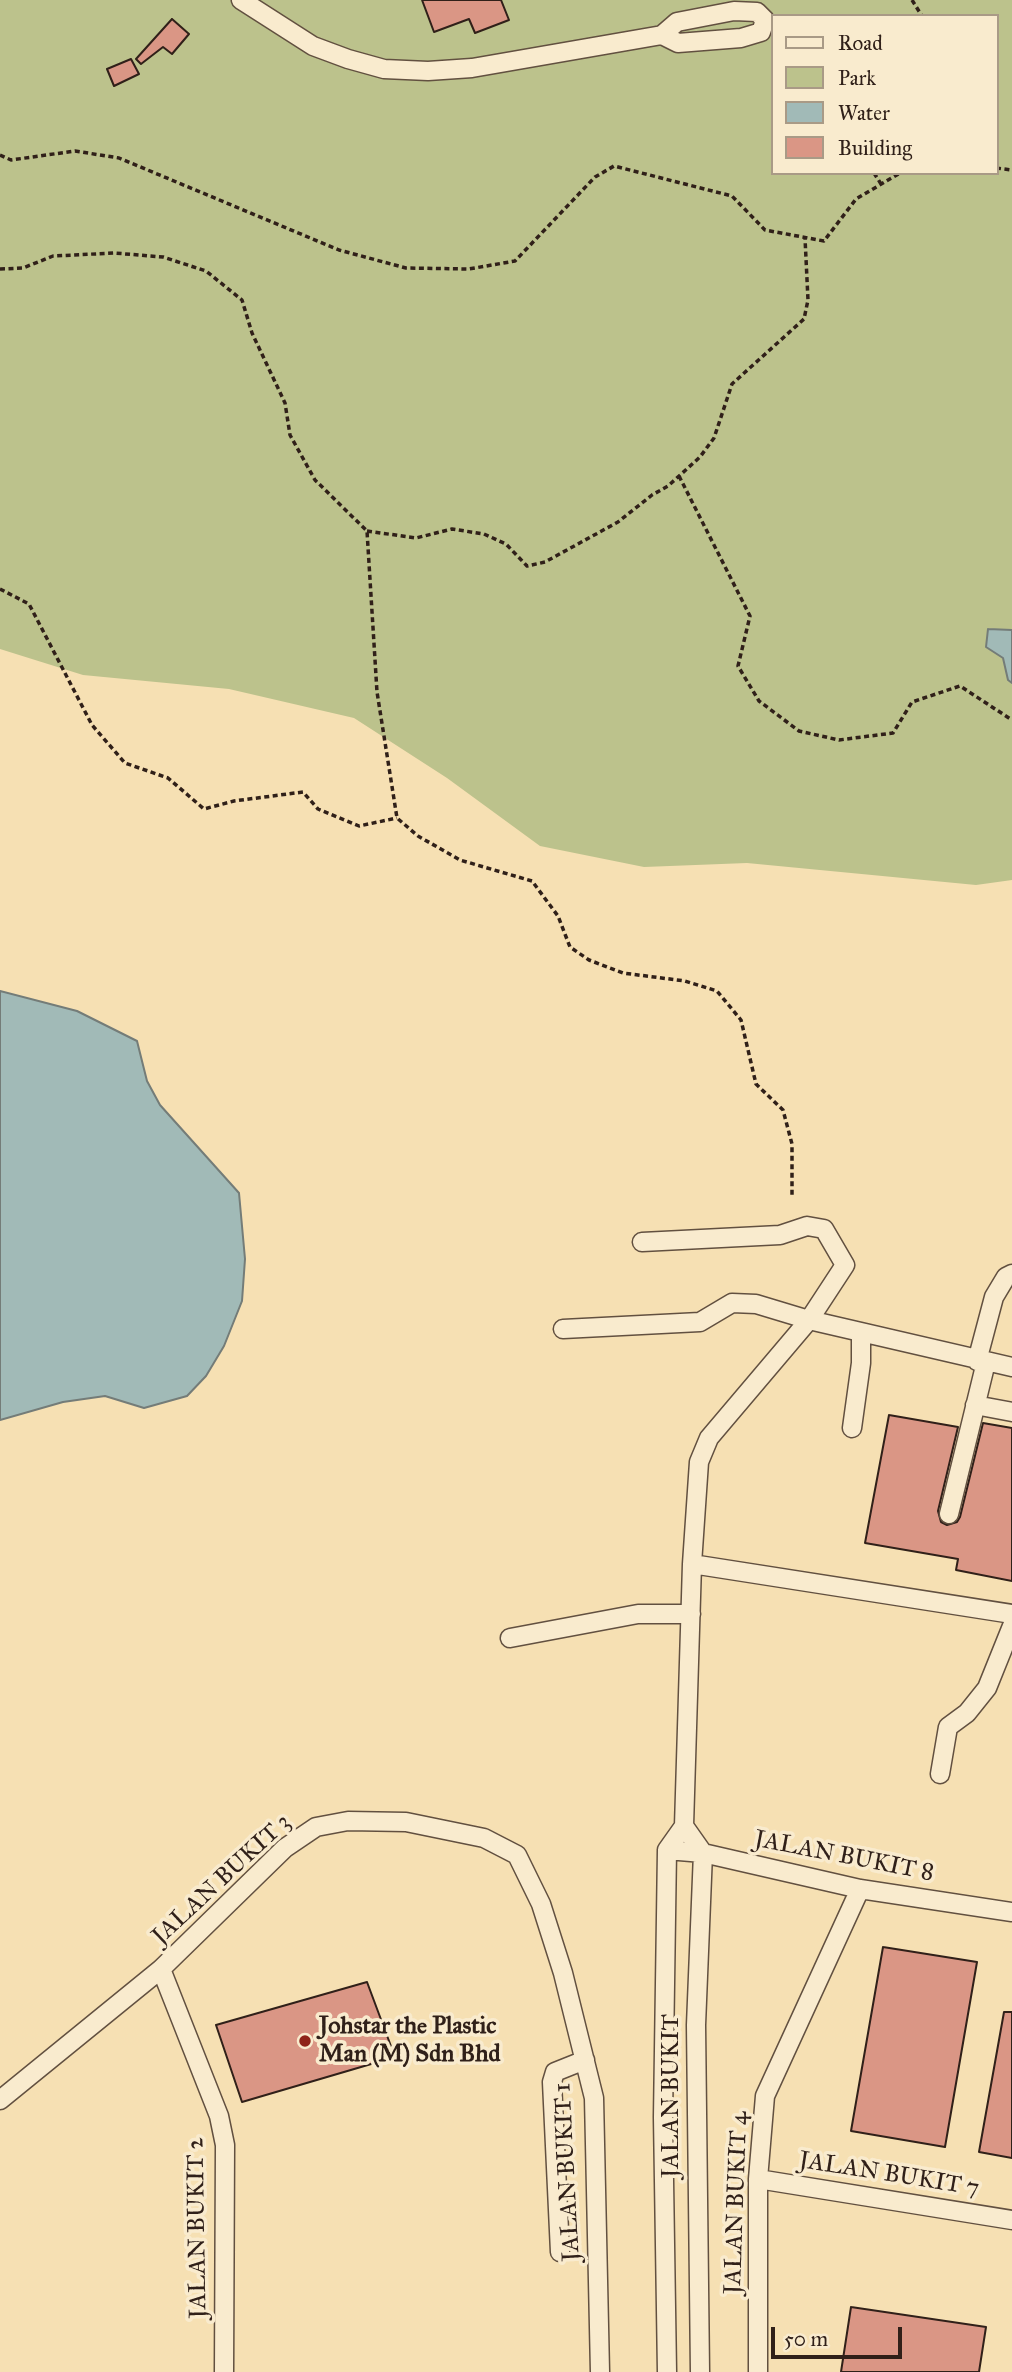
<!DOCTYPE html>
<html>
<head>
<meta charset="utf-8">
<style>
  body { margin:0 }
  #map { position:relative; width:1012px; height:2372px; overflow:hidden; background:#f6e0b3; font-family:"IM FELL Great Primer",serif }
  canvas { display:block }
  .legend { position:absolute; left:771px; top:14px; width:228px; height:161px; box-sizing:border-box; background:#f9ebce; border:2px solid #a99a86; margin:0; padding:9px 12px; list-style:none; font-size:21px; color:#302019 }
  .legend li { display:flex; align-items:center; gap:14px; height:35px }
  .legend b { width:35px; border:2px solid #a99a86 }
  .scale { position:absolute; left:771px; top:2327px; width:131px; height:32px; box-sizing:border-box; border:4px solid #302019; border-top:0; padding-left:9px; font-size:21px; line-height:24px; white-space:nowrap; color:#302019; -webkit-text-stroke:5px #f9ebce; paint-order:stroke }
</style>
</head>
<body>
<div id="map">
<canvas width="1012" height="2372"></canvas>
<ul class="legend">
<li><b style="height:9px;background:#f9ebce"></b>Road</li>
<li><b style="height:19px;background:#bcc28c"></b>Park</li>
<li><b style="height:19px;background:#a1bab7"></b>Water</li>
<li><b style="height:19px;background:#da9685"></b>Building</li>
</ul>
<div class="scale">50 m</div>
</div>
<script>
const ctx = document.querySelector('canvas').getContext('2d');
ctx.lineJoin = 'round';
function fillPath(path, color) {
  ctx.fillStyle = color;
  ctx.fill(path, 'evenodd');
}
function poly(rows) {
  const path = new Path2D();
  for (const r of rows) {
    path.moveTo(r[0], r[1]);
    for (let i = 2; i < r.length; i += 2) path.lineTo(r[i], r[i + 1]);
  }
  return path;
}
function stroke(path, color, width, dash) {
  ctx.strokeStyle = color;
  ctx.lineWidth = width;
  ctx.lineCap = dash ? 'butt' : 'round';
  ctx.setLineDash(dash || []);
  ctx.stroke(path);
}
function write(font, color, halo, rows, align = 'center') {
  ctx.font = font + ' "IM FELL Great Primer",serif';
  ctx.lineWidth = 7;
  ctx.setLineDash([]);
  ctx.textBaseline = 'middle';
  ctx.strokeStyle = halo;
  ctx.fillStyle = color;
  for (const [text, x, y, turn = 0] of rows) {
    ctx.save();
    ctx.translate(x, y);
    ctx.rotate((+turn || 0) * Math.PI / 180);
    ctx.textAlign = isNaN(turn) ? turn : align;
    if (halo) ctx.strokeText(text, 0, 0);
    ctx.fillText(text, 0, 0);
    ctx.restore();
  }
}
fillPath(poly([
  [0,0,1012,0,1012,880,976,885,747,863,644,867,540,846,447,778,354,718,229,689,83,675,0,649],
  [772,16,996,16,996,173,772,173]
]), '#bcc28c');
const water = poly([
  [988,629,1012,630,1012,683,1008,680,1003,658,986,647,988,629],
  [0,991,77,1011,137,1041,147,1081,160,1105,239,1193,245,1259,242,1301,224,1346,206,1376,187,1396,144,1408,105,1396,63,1402,0,1420,0,991]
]);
fillPath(water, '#a1bab7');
stroke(water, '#747c78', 2);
const building = poly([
  [422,0,501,0,509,20,475,33,469,19,434,32,422,0],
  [172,19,189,34,172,54,163,47,141,64,136,59,172,19],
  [131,59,139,74,114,86,107,69,131,59],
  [889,1415,958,1427,938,1511,941,1522,947,1525,957,1522,960,1517,983,1423,1012,1428,1012,1581,956,1570,958,1559,865,1543,889,1415],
  [883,1947,977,1962,945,2147,851,2131,883,1947],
  [367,1982,395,2057,242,2102,216,2025,367,1982],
  [1004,2012,1012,2012,1012,2158,979,2152,1004,2012],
  [851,2307,986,2327,979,2372,841,2372,851,2307]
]);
fillPath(building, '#da9685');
stroke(building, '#302019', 2);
const minor = poly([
  [241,0,313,46,348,59,384,69,428,71,472,68,662,35,677,22,734,11,757,12,765,20,761,32,741,38,678,43,662,35],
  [642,1242,780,1235,807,1226,824,1229,845,1265,809,1320,709,1438,699,1462,692,1564,684,1826,667,1850,663,2117,667,2372],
  [563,1329,700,1322,732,1303,756,1304,809,1320,1012,1367],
  [977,1361,994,1297,1006,1277,1012,1274],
  [975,1405,1012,1412],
  [852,1428,861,1363,861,1333],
  [949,1514,986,1362],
  [692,1564,1012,1614],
  [510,1638,638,1614,691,1614],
  [940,1774,948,1727,967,1713,987,1688,1012,1626],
  [684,1826,703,1853,696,2025,700,2372],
  [667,1850,703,1853,860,1889,1012,1912],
  [161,1969,219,2116,225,2145,224,2372],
  [0,2100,161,1969,285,1848,316,1827,348,1821,406,1822,484,1838,517,1855,541,1904,563,1973,594,2098,600,2372],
  [758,2179,1012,2220],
  [560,2252,552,2082,555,2072,585,2060],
  [758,2372,758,2179,765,2096,860,1889]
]);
stroke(minor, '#625040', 21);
stroke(poly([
  [912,0,922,16],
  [0,155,11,160,75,151,119,158,339,250,406,268,469,269,515,261,595,177,614,166,732,196,765,230,824,241,856,199,900,173],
  [996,168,1012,170],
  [874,173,881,184],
  [0,269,23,268,53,256,114,253,163,257,206,271,242,300,252,333,285,403,290,435,315,480,367,531,377,692,397,818,418,836,460,860,532,881,558,916,570,947,589,960,623,973,685,981,717,991,741,1020,756,1084,783,1110,792,1144,792,1197],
  [679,476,750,616,738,666,759,701,799,731,839,740,893,733,912,702,960,686,1012,720],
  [367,531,416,538,452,529,484,534,506,544,527,566,545,562,618,522,652,495,668,486,700,457,714,438,732,384,804,319,808,300,805,238],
  [0,589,29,604,92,725,125,763,168,778,204,809,234,801,303,792,318,809,359,826,397,818]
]), '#302019', 3.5, [5, 3.5]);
stroke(minor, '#f9ebce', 18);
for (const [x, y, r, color] of [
  [305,2041,7,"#8f2418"]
]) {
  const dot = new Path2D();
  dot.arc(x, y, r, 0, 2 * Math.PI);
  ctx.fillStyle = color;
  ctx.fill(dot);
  stroke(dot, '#f9ebce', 2.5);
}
write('24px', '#302019', '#f9ebce', [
  ["JALAN BUKIT 8",844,1857,11],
  ["JALAN BUKIT 3",222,1880,-43],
  ["JALAN BUKIT",672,2096,-90],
  ["JALAN BUKIT 1",568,2172,-93],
  ["JALAN BUKIT 7",889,2175,9],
  ["JALAN BUKIT 4",737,2203,-88],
  ["JALAN BUKIT 2",198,2228,-91]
]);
write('bold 24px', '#302019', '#f9ebce', [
  ["Johstar the Plastic",319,2027],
  ["Man (M) Sdn Bhd",319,2055]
], 'left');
</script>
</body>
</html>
